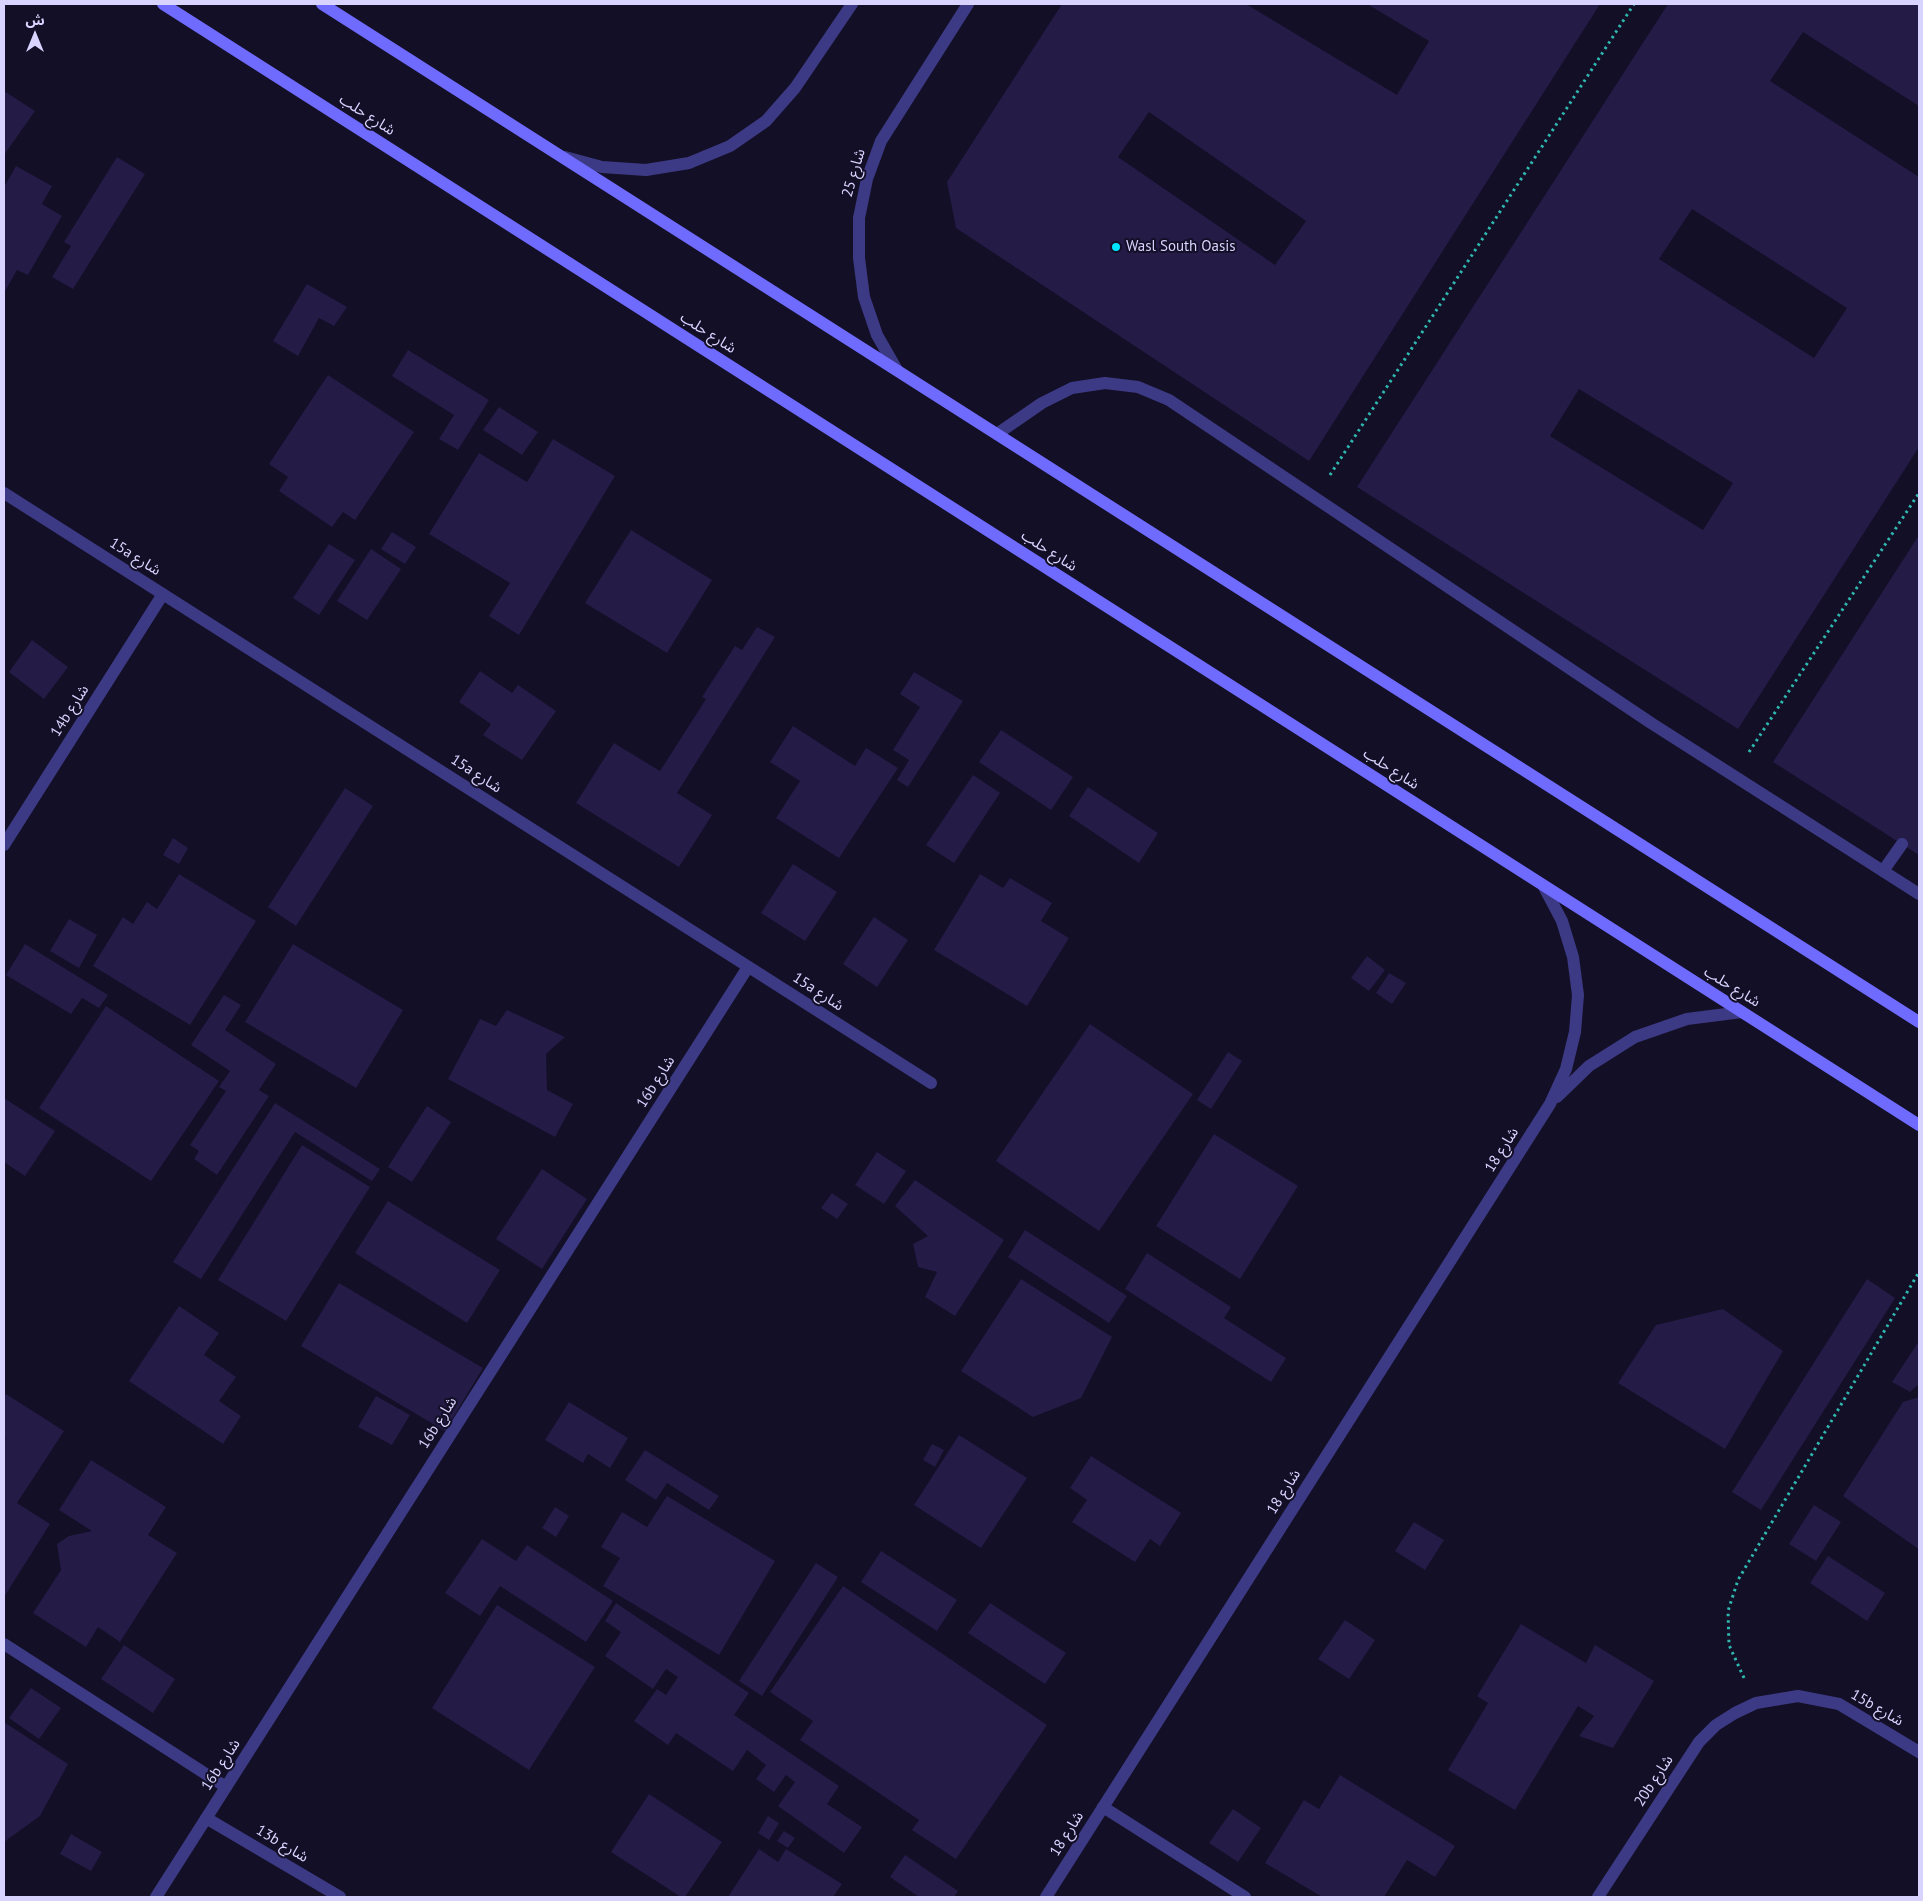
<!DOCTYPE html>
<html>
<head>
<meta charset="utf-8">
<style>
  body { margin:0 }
  #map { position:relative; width:1923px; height:1901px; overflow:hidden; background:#130f26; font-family:"PT Sans","Noto Sans Arabic",sans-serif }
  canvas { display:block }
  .frame { position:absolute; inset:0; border:5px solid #d9d4ff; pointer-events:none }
  .north { position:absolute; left:10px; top:10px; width:50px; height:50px; -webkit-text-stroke:4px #130f26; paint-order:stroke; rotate:0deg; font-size:14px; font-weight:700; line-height:20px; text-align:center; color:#d9d4ff }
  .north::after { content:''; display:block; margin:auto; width:18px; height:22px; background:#d9d4ff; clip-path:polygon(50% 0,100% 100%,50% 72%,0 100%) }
</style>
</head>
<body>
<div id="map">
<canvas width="1923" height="1901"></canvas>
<div class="frame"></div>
<div class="north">ش</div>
</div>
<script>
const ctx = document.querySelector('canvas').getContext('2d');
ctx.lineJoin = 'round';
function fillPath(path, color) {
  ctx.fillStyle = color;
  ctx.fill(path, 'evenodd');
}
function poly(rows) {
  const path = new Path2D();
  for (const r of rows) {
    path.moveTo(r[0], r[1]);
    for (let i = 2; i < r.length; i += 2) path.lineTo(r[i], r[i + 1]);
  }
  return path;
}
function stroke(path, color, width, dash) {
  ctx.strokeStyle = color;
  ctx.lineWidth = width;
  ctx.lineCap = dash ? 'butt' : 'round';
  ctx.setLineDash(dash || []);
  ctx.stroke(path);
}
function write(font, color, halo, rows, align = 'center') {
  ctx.font = font + ' "PT Sans","Noto Sans Arabic",sans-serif';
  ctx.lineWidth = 4;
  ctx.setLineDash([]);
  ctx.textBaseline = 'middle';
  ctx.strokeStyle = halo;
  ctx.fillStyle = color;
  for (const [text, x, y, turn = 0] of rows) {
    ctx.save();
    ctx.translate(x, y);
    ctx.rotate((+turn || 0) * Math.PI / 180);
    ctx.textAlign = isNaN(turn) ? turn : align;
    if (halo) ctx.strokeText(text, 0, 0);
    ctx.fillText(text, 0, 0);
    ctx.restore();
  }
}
fillPath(poly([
  [1062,4,1246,4,1397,95,1429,41,1367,4,1600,4,1309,461,956,228,947,182],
  [1149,112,1306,221,1275,265,1118,157],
  [1668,4,1919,4,1919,106,1803,32,1770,81,1919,177,1919,447,1738,729,1357,487],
  [1692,209,1847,308,1814,358,1659,259],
  [1579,389,1733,483,1703,530,1550,436],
  [4,91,35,111,4,155],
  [117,157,145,174,73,289,52,277,71,246,64,242],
  [16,166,52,186,42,204,62,216,28,275,17,270,4,293,4,187],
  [307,284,347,307,334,326,319,318,298,356,273,341],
  [408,350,489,400,458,450,439,439,454,415,392,376],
  [328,375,414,432,355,520,343,512,332,527,279,491,288,477,269,464],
  [499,407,538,432,522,455,483,430],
  [553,439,615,476,519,635,489,616,510,583,429,534,479,453,527,482],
  [631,530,712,580,667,653,585,603],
  [392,532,416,547,405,564,381,549],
  [1919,535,1919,855,1773,762],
  [329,544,355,560,319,615,293,598],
  [371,549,401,569,367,620,337,601],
  [757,627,775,637,677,793,712,815,679,867,576,803,614,743,660,771,706,699,702,697,735,646,742,650],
  [32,640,68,667,44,699,9,672],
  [480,671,512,693,518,685,556,711,522,760,483,735,491,724,459,702],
  [914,672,963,701,908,787,897,780,909,760,893,750,920,707,900,694],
  [793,726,855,766,866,748,898,768,839,858,776,818,800,781,770,762],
  [1001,730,1073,777,1051,810,979,762],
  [973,775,1000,793,954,863,926,845],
  [1088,787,1158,833,1139,863,1069,816],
  [345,788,373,806,296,926,268,907],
  [173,838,188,848,179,864,163,855],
  [793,864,837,892,805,941,761,913],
  [179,874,256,921,190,1025,93,966,123,917,133,924,147,902,157,909],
  [980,874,1003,888,1010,878,1052,903,1041,921,1069,938,1027,1006,934,950],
  [874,917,908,940,877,987,843,964],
  [69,919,97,935,79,968,50,951],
  [25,944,108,995,99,1008,82,998,71,1014,6,975],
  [293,944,403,1010,356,1088,245,1022],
  [1367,956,1385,970,1369,991,1351,978],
  [1389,973,1406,983,1392,1004,1376,993],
  [224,995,241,1005,225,1030,276,1064,259,1090,269,1096,217,1175,194,1159,199,1151,190,1145,226,1091,219,1087,230,1071,191,1045],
  [106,1006,219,1081,151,1181,39,1108],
  [507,1010,565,1037,546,1054,547,1090,573,1104,555,1137,448,1079,480,1019,496,1026],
  [1090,1024,1193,1094,1099,1231,996,1161],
  [1228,1052,1242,1061,1211,1109,1197,1100],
  [4,1098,55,1131,25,1176,4,1162],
  [275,1103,380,1169,372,1181,295,1132,201,1279,173,1262],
  [427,1106,451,1122,412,1182,388,1167],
  [1214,1134,1298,1186,1240,1279,1156,1226],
  [302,1145,370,1187,286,1321,218,1280],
  [877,1152,906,1171,884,1204,855,1185],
  [542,1169,587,1199,542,1269,496,1239],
  [915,1180,1004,1240,955,1316,925,1297,937,1272,918,1267,913,1244,928,1236,895,1206],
  [832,1193,848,1204,837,1219,821,1208],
  [388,1201,500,1270,467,1323,355,1253],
  [1025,1230,1127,1296,1109,1323,1008,1257],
  [1147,1253,1231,1307,1224,1318,1286,1358,1271,1382,1125,1289],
  [1021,1279,1112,1337,1081,1398,1033,1417,961,1371],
  [1867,1279,1895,1298,1761,1510,1732,1492],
  [339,1283,483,1368,445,1431,301,1346],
  [179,1306,219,1333,204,1355,236,1377,219,1401,241,1416,223,1444,129,1381],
  [1723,1309,1783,1351,1725,1449,1618,1383,1656,1325],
  [1919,1341,1919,1384,1910,1392,1892,1382],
  [6,1394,64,1431,17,1503,50,1524,4,1597,4,1441,6,1438,4,1437,4,1398],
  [376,1396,410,1415,392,1445,358,1427],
  [1919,1397,1919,1548,1917,1548,1843,1496,1903,1402],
  [569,1402,628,1438,610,1468,588,1454,583,1463,545,1440],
  [959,1435,1027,1478,981,1548,914,1505],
  [932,1444,944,1450,935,1467,923,1460],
  [645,1450,719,1496,709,1510,667,1483,656,1500,625,1480],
  [1091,1456,1181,1513,1160,1546,1150,1539,1135,1562,1072,1522,1087,1500,1070,1488],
  [91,1460,166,1507,148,1535,177,1553,120,1642,98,1627,86,1647,33,1613,61,1570,57,1544,69,1536,92,1531,59,1510],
  [667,1496,775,1561,719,1655,603,1586,620,1558,601,1547,622,1512,647,1527],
  [1814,1505,1841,1522,1816,1561,1789,1544],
  [555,1507,569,1516,556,1537,542,1528],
  [1414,1522,1444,1540,1425,1570,1395,1551],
  [482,1539,516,1561,527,1545,613,1601,586,1642,500,1586,480,1616,445,1593],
  [881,1551,957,1600,937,1631,861,1582],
  [1828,1556,1885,1593,1867,1621,1810,1583],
  [816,1563,838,1577,762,1696,739,1681],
  [843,1586,1047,1725,956,1859,912,1830,919,1820,800,1740,813,1721,770,1692],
  [616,1603,749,1693,734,1715,839,1786,827,1804,862,1827,844,1853,778,1806,795,1782,786,1775,774,1792,756,1779,766,1765,747,1750,733,1771,676,1733,668,1745,634,1721,657,1689,666,1695,678,1677,666,1669,653,1689,605,1656,621,1632,605,1621],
  [990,1603,1066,1653,1045,1684,968,1633],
  [497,1605,595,1667,529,1770,432,1708],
  [1345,1620,1375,1640,1349,1679,1318,1659],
  [1521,1624,1586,1663,1595,1645,1654,1681,1613,1748,1579,1736,1594,1716,1578,1706,1515,1810,1448,1770,1488,1703,1477,1696],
  [124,1645,175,1679,153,1713,101,1679],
  [31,1688,61,1708,39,1739,9,1718],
  [4,1722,68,1764,40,1816,4,1842],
  [1340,1775,1455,1846,1435,1877,1407,1860,1384,1897,1322,1897,1265,1863,1304,1800,1319,1809],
  [649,1794,722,1842,685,1897,681,1897,611,1852],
  [1233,1809,1261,1828,1238,1862,1209,1843],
  [768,1816,779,1823,769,1840,758,1833],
  [784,1831,795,1838,788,1848,777,1841],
  [71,1834,102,1852,91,1871,60,1854],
  [759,1849,778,1862,786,1849,842,1884,833,1897,728,1897],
  [905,1855,958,1891,954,1897,919,1897,890,1877]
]), '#241b47');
stroke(poly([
  [1330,475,1634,4],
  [1749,752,1919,493],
  [1744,1678,1729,1645,1728,1611,1738,1580,1919,1272]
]), '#2fb8b0', 3, [2.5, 4]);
stroke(poly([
  [1883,871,1902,844],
  [4,1644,226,1787],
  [1103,1807,1245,1897]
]), '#3d3a85', 12);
stroke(poly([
  [565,157,602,167,646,170,689,163,730,146,766,121,795,88,852,4],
  [897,370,877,335,864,297,859,258,859,218,867,179,881,141,968,4],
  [997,434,1042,403,1072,388,1105,383,1138,387,1169,400,1651,723,1919,894],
  [4,493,931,1083],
  [4,845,163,594],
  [1557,1097,1589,1066,1635,1037,1687,1019,1742,1012],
  [206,1818,340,1897],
  [156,1897,748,967],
  [1046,1897,1550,1104,1566,1069,1575,1032,1578,995,1573,957,1562,921,1544,887],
  [1598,1897,1699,1742,1716,1725,1735,1713,1756,1703,1798,1696,1839,1704,1919,1752]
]), '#3d3a85', 12);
stroke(poly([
  [163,4,1919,1125],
  [322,4,1919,1022]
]), '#6f6bff', 12);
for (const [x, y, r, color] of [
  [1116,247,5,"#00e5ff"]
]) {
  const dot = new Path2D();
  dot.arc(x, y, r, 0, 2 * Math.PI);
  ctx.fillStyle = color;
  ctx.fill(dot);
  stroke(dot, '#130f26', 2);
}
write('15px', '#d9d4ff', '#130f26', [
  ["شارع حلب",367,115,33],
  ["شارع 25",854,173,-74],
  ["شارع حلب",708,333,33],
  ["شارع حلب",1049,551,33],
  ["15a شارع",135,557,32],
  ["14b شارع",70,711,-58],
  ["شارع حلب",1391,769,33],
  ["15a شارع",476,774,33],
  ["شارع حلب",1732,987,32],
  ["15a شارع",818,992,33],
  ["16b شارع",656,1082,-58],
  ["شارع 18",1502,1150,-58],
  ["16b شارع",438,1423,-58],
  ["شارع 18",1284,1492,-58],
  ["15b شارع",1877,1708,30],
  ["16b شارع",221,1765,-57],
  ["20b شارع",1654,1781,-57],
  ["شارع 18",1067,1834,-58],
  ["13b شارع",282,1844,31]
]);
write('15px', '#d9d4ff', '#130f26', [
  ["Wasl South Oasis",1126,247]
], 'left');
</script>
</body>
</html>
